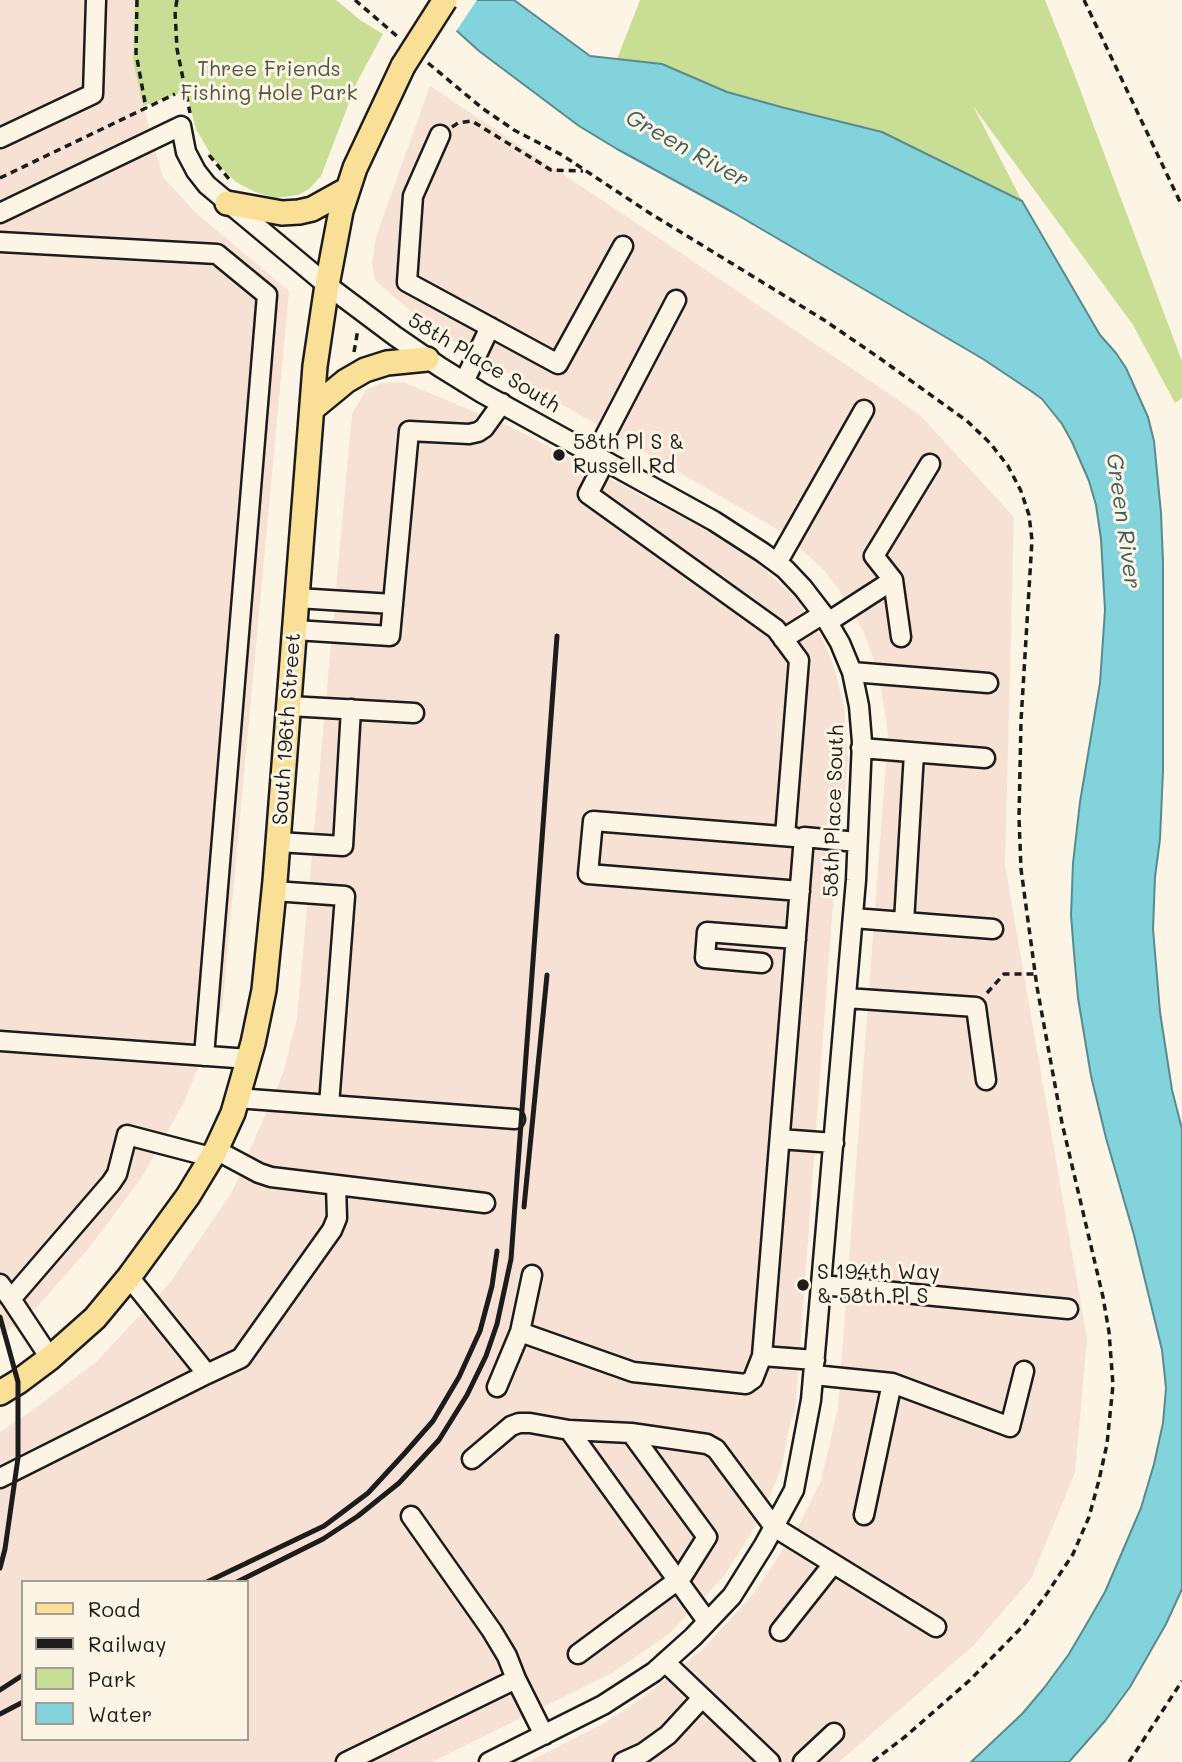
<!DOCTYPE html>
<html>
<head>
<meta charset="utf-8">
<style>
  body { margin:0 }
  #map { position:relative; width:1182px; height:1762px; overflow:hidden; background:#fcf5e5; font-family:Mali,sans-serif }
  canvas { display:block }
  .legend { position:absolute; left:21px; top:1580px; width:228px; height:161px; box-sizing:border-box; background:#fcf5e5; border:2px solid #a29e95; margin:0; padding:9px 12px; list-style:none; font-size:21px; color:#1c1c1c }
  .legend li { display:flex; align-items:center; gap:14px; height:35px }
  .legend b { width:35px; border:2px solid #a29e95 }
</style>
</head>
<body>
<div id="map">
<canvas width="1182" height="1762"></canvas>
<ul class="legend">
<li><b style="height:9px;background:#fadf96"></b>Road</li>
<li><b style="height:9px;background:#1c1c1c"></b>Railway</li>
<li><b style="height:19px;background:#c8de94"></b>Park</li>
<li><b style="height:19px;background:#82d3dc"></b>Water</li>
</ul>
</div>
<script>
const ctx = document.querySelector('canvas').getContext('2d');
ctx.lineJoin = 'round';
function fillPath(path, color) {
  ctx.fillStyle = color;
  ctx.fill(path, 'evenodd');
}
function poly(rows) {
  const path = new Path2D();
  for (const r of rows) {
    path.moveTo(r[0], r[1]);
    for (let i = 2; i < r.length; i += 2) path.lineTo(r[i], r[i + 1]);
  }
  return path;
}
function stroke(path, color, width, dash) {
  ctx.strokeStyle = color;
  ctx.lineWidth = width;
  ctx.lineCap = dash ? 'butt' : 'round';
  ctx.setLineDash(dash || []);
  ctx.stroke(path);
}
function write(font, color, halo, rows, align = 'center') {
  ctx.font = font + ' Mali,sans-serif';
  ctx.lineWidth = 6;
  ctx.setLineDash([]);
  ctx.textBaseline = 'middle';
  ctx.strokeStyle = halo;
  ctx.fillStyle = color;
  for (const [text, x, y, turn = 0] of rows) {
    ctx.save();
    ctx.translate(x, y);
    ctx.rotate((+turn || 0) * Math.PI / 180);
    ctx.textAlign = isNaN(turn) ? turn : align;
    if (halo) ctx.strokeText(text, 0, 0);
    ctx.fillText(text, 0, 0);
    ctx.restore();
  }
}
fillPath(poly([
  [0,0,135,0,133,62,143,106,163,177,196,213,289,291,222,1011,183,1104,142,1177,89,1248,37,1307,0,1336],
  [430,86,632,220,919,414,1014,517,1005,865,1087,1339,1075,1473,1031,1579,973,1646,839,1762,528,1762,601,1725,641,1699,703,1649,755,1592,799,1525,821,1481,838,1408,888,734,882,694,873,657,864,633,841,593,824,570,782,532,430,328,375,280,372,263,376,237],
  [403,382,511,427,742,549,794,596,823,640,833,664,844,706,848,760,832,916,795,1414,791,1419,781,1469,759,1521,724,1576,669,1634,612,1673,432,1762,0,1762,0,1432,37,1407,97,1361,169,1284,232,1192,283,1073,297,1018,352,414,366,390,381,383],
  [23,1582,247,1582,247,1739,23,1739]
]), '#f7e0d4');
fillPath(poly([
  [135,0,336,0,360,20,383,34,357,82,321,176,309,189,298,195,276,198,255,192,236,182,214,160,196,129,186,91,143,106,133,62],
  [640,0,1045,0,1075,76,1182,361,1182,398,1175,403,1133,325,973,106,1022,201,882,132,781,107,726,92,662,64,617,59]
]), '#c8de94');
const water = poly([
  [426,0,514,0,590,56,662,64,727,92,781,107,882,132,1022,201,1100,335,1116,353,1126,368,1148,417,1154,441,1161,513,1163,562,1163,771,1160,839,1155,877,1153,929,1160,1012,1172,1090,1182,1129,1182,1589,1166,1624,1130,1687,1105,1721,1069,1762,971,1762,1022,1714,1044,1688,1069,1654,1086,1625,1105,1592,1141,1508,1154,1464,1163,1423,1166,1388,1162,1350,1134,1235,1106,1138,1091,1076,1078,998,1074,953,1071,915,1073,863,1080,802,1100,683,1105,610,1101,539,1096,505,1089,481,1072,442,1062,424,1042,399,1031,391,983,359,734,213,617,149,579,126,479,51,436,12,426,0]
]);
fillPath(water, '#82d3dc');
stroke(water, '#598a8f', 2);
fillPath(poly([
  [422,0,477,0,455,33,434,14]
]), '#fcf5e5');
const minor = poly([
  [440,135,413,196,407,282,558,364,623,246],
  [0,138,93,94,96,0],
  [0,213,181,126,186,152,196,171,207,185,327,285,395,336,440,367,482,393,714,521,762,552,785,569,803,588,823,614,840,643,852,672,859,706,862,742,856,880,811,1400,794,1490,764,1545,732,1596,693,1637,654,1672,603,1705,489,1762],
  [0,242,217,254,267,295,204,1056],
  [464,382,490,327],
  [595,455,676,300],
  [605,461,588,494,776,629,799,660,785,836],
  [777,563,864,410],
  [297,598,393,604],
  [828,622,893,580],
  [295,630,390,636,409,431,469,434,478,432,484,428,502,403],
  [901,637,893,580,874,556,930,464],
  [783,639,823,614],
  [852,672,988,683],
  [289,706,414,713],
  [861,748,985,758],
  [794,837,593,821,588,874,800,891],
  [278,842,343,846,351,709],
  [853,918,993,929],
  [904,922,914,753],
  [762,963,705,958,707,932,796,939],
  [846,998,976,1007,986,1080],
  [0,1041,249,1059],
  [237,1098,329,1105,345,896,274,891],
  [329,1105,515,1119],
  [780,1139,834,1143],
  [216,1150,259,1173,271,1177,485,1203],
  [129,1277,207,1374,241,1358,332,1230,337,1218,336,1185],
  [0,1284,11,1299],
  [822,1285,1068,1309],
  [520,1332,633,1372,746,1384,753,1379,762,1356],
  [50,1358,11,1299,111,1183,117,1174,127,1135,211,1157],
  [815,1360,762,1356,804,837,857,842],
  [814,1375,892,1383,1010,1427,1024,1371],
  [497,1387,520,1332,532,1275],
  [569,1430,631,1433,707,1444,716,1449,774,1527,936,1627],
  [472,1459,511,1426,519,1423,530,1423,569,1430,707,1621],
  [0,1478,207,1374],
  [864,1515,892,1383],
  [411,1516,492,1631,507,1656,516,1679],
  [780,1631,833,1564],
  [578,1654,678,1580,683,1575,707,1537,631,1433],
  [665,1662,770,1762],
  [346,1762,516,1679,544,1735],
  [623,1762,643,1753,668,1735,702,1698],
  [803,1762,834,1733]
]);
const major = poly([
  [227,203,282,213,299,212,312,209,348,189],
  [312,409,346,381,365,370,387,363,427,359],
  [0,1393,18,1382,50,1358,95,1318,129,1277,188,1196,216,1150,233,1113,253,1043,264,990,275,881,315,366,327,285,341,211,355,168,403,66]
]);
stroke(minor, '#1c1c1c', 23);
stroke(major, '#1c1c1c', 28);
stroke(poly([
  [137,0,136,53,146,108],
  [177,0,175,11,177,49,190,113],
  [355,0,398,37],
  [1084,0,1182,206],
  [428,63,482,108,514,130,562,155,648,212,824,320,878,357,967,421,990,443,1008,466,1021,491,1029,515,1032,540,1021,721,1019,818,1021,869,1037,987,1062,1123,1103,1297,1109,1332,1113,1385,1107,1444,1099,1480,1089,1517,1073,1554,1048,1592,1024,1625,970,1680,906,1736,872,1762],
  [452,127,458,123,472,121,551,170,583,171],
  [209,155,229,179],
  [0,178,175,94],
  [354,352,358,329],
  [987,993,1004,974,1036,974],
  [1129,1762,1182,1681]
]), '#1c1c1c', 3.5, [7, 5]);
stroke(minor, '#fcf5e5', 18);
stroke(major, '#fadf96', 23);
stroke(poly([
  [524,1207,547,975],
  [0,1317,18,1382,18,1458,5,1549,0,1568],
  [207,1582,324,1526,368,1493,404,1454,433,1421,459,1377,480,1331,492,1286,497,1251],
  [237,1582,323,1539,358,1516,399,1483,439,1440,467,1395,486,1356,497,1324,511,1259,557,636],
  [0,1690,23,1675],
  [0,1714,23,1702]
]), '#1c1c1c', 5);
const majorBridge = poly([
  [403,66,445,0]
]);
stroke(majorBridge, '#1c1c1c', 28, []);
stroke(majorBridge, '#fadf96', 23);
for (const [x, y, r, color] of [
  [559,455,7,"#1c1c1c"],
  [803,1285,7,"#1c1c1c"]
]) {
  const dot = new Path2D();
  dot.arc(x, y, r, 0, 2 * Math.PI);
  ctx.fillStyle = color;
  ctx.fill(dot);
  stroke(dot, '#fcf5e5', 2.5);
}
write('21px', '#505640', '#fcf5e5', [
  ["Three Friends",269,70],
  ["Fishing Hole Park",269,94]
]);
write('21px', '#1c1c1c', '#fcf5e5', [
  ["58th Place South",484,363,31],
  ["South 196th Street",287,729,-86],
  ["58th Place South",834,811,-88]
]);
write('21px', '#1c1c1c', '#fcf5e5', [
  ["58th Pl S &",573,443],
  ["Russell Rd",573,467],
  ["S 194th Way",817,1273],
  ["& 58th Pl S",817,1297]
], 'left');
write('italic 23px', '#405c5f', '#fcf5e5', [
  ["Green River",687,149,29],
  ["Green River",1123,521,82]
]);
</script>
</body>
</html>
